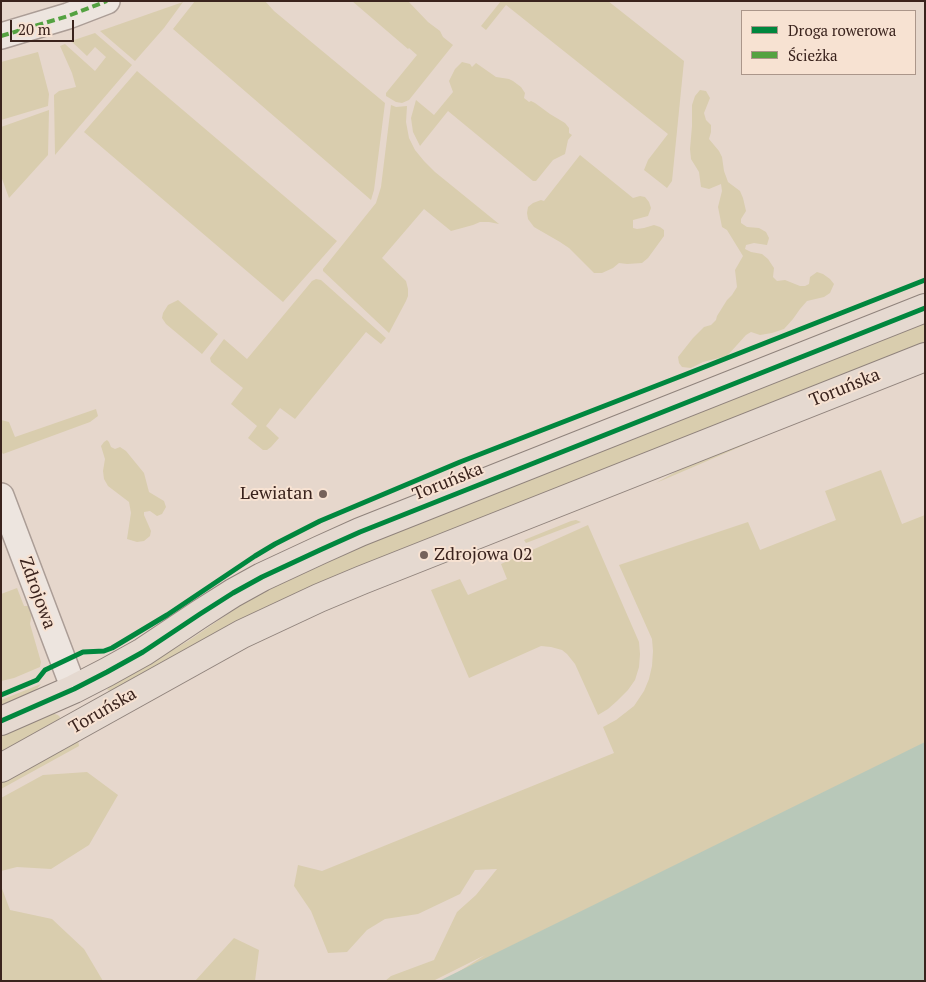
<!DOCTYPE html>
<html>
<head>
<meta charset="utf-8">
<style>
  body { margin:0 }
  #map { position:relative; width:926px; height:982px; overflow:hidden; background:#e6d7cc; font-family:"PT Serif",serif }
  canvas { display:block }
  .frame { position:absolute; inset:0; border:2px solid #3a231d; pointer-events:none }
  .legend { position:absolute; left:741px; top:10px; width:175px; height:65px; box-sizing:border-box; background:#f7e2d2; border:1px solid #ab968a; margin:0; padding:6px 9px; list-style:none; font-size:15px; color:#3a231d }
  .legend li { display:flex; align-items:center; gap:10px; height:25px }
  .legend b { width:25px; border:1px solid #ab968a }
  .scale { position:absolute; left:10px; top:20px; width:64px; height:22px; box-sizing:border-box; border:2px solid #3a231d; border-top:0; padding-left:6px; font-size:15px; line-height:18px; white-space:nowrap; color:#3a231d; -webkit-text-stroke:4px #f7e2d2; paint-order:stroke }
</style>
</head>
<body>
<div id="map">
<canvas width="926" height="982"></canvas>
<div class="frame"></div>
<ul class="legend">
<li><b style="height:6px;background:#00873e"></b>Droga rowerowa</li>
<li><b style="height:6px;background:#54a241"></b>Ścieżka</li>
</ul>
<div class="scale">20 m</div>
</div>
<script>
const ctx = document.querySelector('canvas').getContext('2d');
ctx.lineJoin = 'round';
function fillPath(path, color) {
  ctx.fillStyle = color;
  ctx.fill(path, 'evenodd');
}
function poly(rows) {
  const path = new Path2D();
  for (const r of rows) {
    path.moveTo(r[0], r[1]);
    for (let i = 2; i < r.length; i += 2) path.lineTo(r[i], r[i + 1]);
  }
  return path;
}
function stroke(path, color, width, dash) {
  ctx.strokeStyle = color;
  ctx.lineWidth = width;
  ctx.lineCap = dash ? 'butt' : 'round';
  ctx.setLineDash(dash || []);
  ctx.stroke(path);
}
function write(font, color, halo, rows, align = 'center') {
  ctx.font = font + ' "PT Serif",serif';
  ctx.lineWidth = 4;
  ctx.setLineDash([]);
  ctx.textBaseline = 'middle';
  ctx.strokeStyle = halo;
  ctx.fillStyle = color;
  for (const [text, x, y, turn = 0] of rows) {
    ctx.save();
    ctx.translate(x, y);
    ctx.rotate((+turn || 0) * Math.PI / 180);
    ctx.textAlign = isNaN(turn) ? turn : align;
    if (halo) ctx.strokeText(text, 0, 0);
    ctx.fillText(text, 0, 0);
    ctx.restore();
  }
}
fillPath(poly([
  [195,1,265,1,274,11,385,103,374,190,371,200,173,29],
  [352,1,408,1,428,22,440,31,443,37,453,45,409,100,402,103,396,102,386,96,386,93,417,55,409,48,408,49],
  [501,1,608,1,684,61,672,181,667,188,644,170,648,160,668,134,506,5,486,30,481,26],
  [183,2,164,28,135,61,100,31],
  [95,33,132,65,55,155,54,95,59,91,76,87,72,73,60,46,65,44,95,71,106,57,95,47,87,56,71,41],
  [38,52,49,94,48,106,1,120,1,62],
  [462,62,470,64,472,67,476,63,496,77,509,79,513,81,521,87,525,93,524,98,529,102,531,101,535,103,550,114,565,123,569,128,569,133,572,135,568,140,565,154,553,160,536,181,533,181,448,111,420,146,413,132,411,118,416,100,434,115,453,92,449,81,455,69],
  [137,71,337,241,283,302,84,132],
  [700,90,706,91,710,98,704,113,706,120,711,125,711,132,709,139,719,151,722,157,724,171,728,182,740,191,743,198,746,211,741,219,741,223,747,227,759,228,766,232,769,238,767,245,754,243,746,245,745,249,751,252,762,254,768,259,774,268,773,277,777,281,785,280,800,286,805,286,809,284,810,277,817,272,823,274,830,279,834,284,830,293,824,297,807,301,800,309,793,319,784,329,772,333,760,335,751,332,746,335,727,356,703,362,691,368,682,367,679,363,678,357,693,338,704,327,711,325,716,320,717,316,727,300,732,295,737,287,735,270,743,256,727,230,722,227,718,207,722,191,721,184,709,189,701,187,699,172,691,159,690,149,692,126,692,105,695,96],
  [391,105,396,107,407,106,406,122,409,138,415,150,424,161,435,172,499,224,489,222,480,222,473,225,451,231,424,209,382,258,406,281,408,289,408,296,406,301,389,333,323,271,323,269,376,203,381,187],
  [49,110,48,155,9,198,1,176,1,127],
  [580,155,633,198,640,196,645,197,649,202,651,208,648,216,633,220,633,228,637,229,644,228,654,225,660,227,664,230,664,236,648,258,642,263,627,264,619,263,613,268,602,273,594,273,569,248,560,242,534,227,528,219,527,213,528,207,533,203,541,200,544,201],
  [316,279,321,280,386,338,381,344,366,332,295,419,280,408,266,426,279,438,271,447,267,450,263,450,248,438,257,426,231,404,243,388,211,362,210,358,224,339,247,359,312,281],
  [178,300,218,334,202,354,166,324,162,318,163,313,168,305],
  [925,322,925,342,329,583,112,691,107,690,110,686,188,641,244,603,315,563],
  [96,409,98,416,90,422,3,454,1,451,1,420,9,422,15,437],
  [107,440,109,442,111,447,115,449,120,447,126,451,144,473,149,492,164,501,166,507,162,514,157,516,150,511,144,512,144,515,151,531,150,536,144,541,137,542,127,539,131,513,129,502,108,486,104,479,103,471,105,459,101,446,104,442],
  [744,441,749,443,656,483,684,467],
  [881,470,902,524,925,515,925,981,444,981,485,955,433,981,385,981,391,976,434,960,457,912,476,895,497,869,475,870,460,894,418,914,385,919,367,930,347,952,328,953,311,911,294,886,298,865,322,871,614,753,603,727,616,720,634,706,644,691,649,679,652,666,653,651,652,639,619,565,748,522,760,550,836,520,825,491],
  [576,520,581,522,526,543,524,540,571,521],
  [588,525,639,642,640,654,639,667,635,680,628,690,617,701,608,709,598,715,575,664,567,654,562,650,551,647,541,646,469,678,431,590,460,579,468,595,507,579,501,564],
  [17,588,24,606,28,606,32,613,30,624,41,662,40,667,14,678,1,681,1,594],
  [41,684,35,691,1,707,1,700],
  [51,714,55,714,58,715,60,717,59,721,1,753,1,735],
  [78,740,79,746,1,789,1,781],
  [87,772,118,795,89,845,51,869,17,867,1,871,1,798,43,775],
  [1,886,10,910,52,919,84,949,103,981,1,981],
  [234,938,259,950,255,981,195,981]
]), '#d9cdae');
fillPath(poly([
  [925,742,925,981,439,981]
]), '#b8c8b9');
const minor = poly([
  [1,36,68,16,107,1],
  [1,496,74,689]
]);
const primary = poly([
  [1,721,74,689,107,672,143,652,200,614,233,593,262,577,320,550,360,532,925,308],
  [1,768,242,634,319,598,362,580,925,357]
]);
stroke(minor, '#ab9d96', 28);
stroke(primary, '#90837c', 30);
stroke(minor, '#ede5df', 25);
stroke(primary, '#e5d9d0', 28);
stroke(poly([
  [1,36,68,16,107,1]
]), '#54a241', 4, [8, 4]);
stroke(poly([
  [1,695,37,680,45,670,83,652,104,651,112,648,167,615,255,556,275,544,320,521,460,462,684,375,925,280],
  [1,721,74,689,107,672,143,652,200,614,233,593,262,577,320,550,360,532,925,308]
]), '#00873e', 5);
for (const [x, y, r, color] of [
  [323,494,5,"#76625a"],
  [424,555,5,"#76625a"]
]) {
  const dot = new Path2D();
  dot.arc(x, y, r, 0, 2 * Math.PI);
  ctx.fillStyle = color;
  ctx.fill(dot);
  stroke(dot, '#f7e2d2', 2);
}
write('18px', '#3a231d', '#f7e2d2', [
  ["Toruńska",845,388,-22],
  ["Toruńska",448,482,-22],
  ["Zdrojowa",37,593,70],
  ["Toruńska",103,711,-30]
]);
write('18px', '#3a231d', '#f7e2d2', [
  ["Lewiatan",313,494],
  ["Zdrojowa 02",434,555,"left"]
], 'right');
</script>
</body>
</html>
